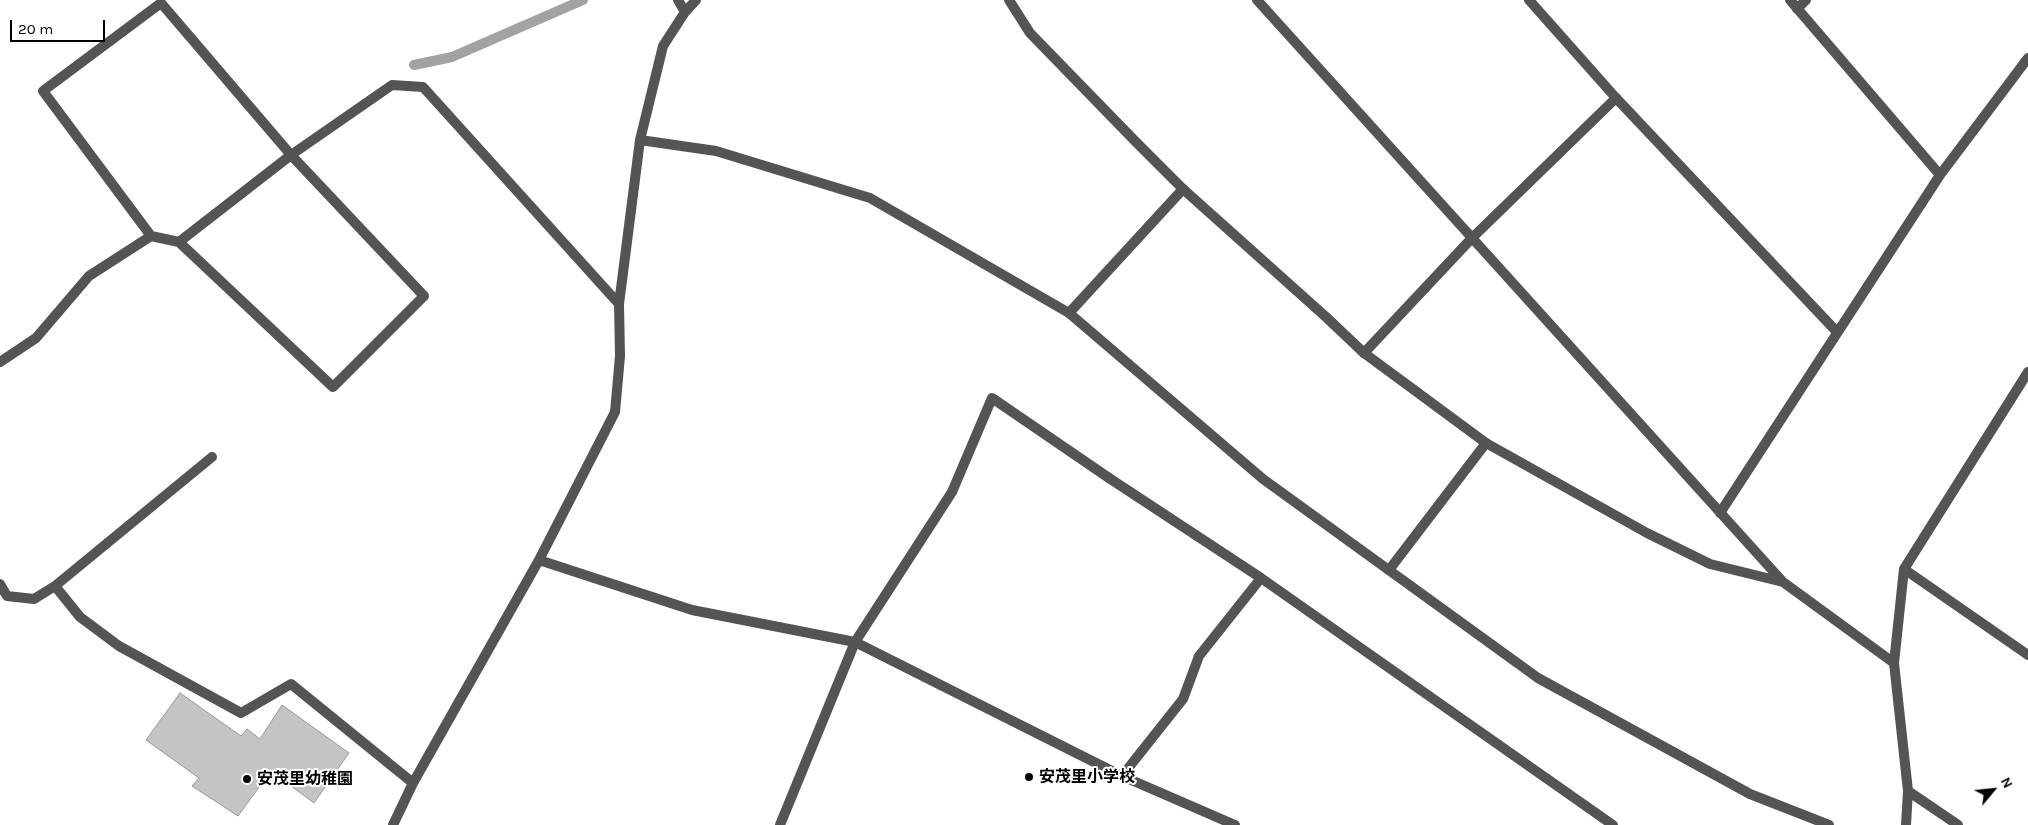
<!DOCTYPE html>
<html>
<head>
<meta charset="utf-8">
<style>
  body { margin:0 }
  #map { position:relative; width:2028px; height:825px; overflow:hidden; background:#fff; font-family:Karla,sans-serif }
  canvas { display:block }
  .north { position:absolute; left:1968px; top:765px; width:50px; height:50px; -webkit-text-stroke:4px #fff; paint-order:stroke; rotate:62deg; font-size:14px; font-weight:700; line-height:20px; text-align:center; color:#000 }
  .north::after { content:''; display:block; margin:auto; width:18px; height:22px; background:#000; clip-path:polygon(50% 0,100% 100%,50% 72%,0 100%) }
  .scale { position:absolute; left:10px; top:20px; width:95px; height:22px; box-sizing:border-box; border:2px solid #000; border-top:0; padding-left:6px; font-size:15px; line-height:18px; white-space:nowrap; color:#000; -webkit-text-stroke:4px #fff; paint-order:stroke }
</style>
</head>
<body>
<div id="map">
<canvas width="2028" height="825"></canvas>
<div class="north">N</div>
<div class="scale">20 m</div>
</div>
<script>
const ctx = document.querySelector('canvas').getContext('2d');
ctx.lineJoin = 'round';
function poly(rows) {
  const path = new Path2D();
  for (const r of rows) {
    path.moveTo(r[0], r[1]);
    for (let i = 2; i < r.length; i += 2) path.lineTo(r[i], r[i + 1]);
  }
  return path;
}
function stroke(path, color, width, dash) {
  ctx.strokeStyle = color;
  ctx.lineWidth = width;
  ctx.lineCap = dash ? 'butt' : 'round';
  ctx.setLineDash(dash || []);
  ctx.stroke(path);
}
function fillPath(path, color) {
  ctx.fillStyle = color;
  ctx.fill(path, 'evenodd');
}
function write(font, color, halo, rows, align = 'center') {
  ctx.font = font + ' Karla,"Noto Sans JP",sans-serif';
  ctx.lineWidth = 4;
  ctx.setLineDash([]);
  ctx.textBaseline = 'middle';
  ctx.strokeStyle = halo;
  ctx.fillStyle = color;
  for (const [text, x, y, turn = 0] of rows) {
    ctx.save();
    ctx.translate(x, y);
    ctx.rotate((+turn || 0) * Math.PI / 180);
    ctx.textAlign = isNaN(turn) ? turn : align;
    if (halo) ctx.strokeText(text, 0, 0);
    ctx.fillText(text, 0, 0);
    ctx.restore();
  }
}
stroke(poly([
  [414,65,452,57,583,0]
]), '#a2a2a2', 10);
const building = poly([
  [180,693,241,736,247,729,260,739,282,705,349,753,314,803,271,771,238,816,192,786,199,778,146,740,180,693]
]);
fillPath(building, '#c4c4c4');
stroke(building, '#989898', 1);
stroke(poly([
  [1069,313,1183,189],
  [1364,353,1472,238,1616,98],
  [1109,478,1261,578,1613,825],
  [1389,570,1486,443],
  [1122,776,1183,699,1199,656,1261,578]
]), '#545454', 10);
stroke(poly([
  [678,0,685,12],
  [1009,0,1030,33,1135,141,1183,189,1326,317,1364,353,1486,443,1647,533,1710,564,1783,582],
  [1257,0,1783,582,1894,663],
  [1529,0,1616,98,1837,332],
  [1790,0,1940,175],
  [161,3,291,155,424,296,333,387,179,242,151,236,43,91,161,3],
  [1797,9,1806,0],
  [640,140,716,151,870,198,1069,313,1263,479,1538,678,1750,794,1829,825],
  [179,242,291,155,392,85,423,87,619,304],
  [0,362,36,338,89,276,151,236],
  [1720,513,1940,175,2028,58],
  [539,560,692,610,855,642,1122,776,1235,825],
  [1904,569,2028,655],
  [0,584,7,596,34,599,55,586,80,617,119,646,241,713,291,684,413,783],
  [55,586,212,457],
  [1908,791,1958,825],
  [393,825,413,783,539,560,615,412,620,356,619,304,640,140,663,46,685,12,696,0],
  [780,825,855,642,952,492,992,398,1109,478],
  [1906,825,1908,791,1894,663,1904,569,2028,372]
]), '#545454', 10);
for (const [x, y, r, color] of [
  [1029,777,5,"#000"],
  [247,779,5,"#000"]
]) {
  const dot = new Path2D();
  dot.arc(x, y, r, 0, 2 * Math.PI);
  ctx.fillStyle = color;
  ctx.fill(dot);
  stroke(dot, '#fff', 2);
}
write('bold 16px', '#000', '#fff', [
  ["安茂里小学校",1039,777],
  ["安茂里幼稚園",257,779]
], 'left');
</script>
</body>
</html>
